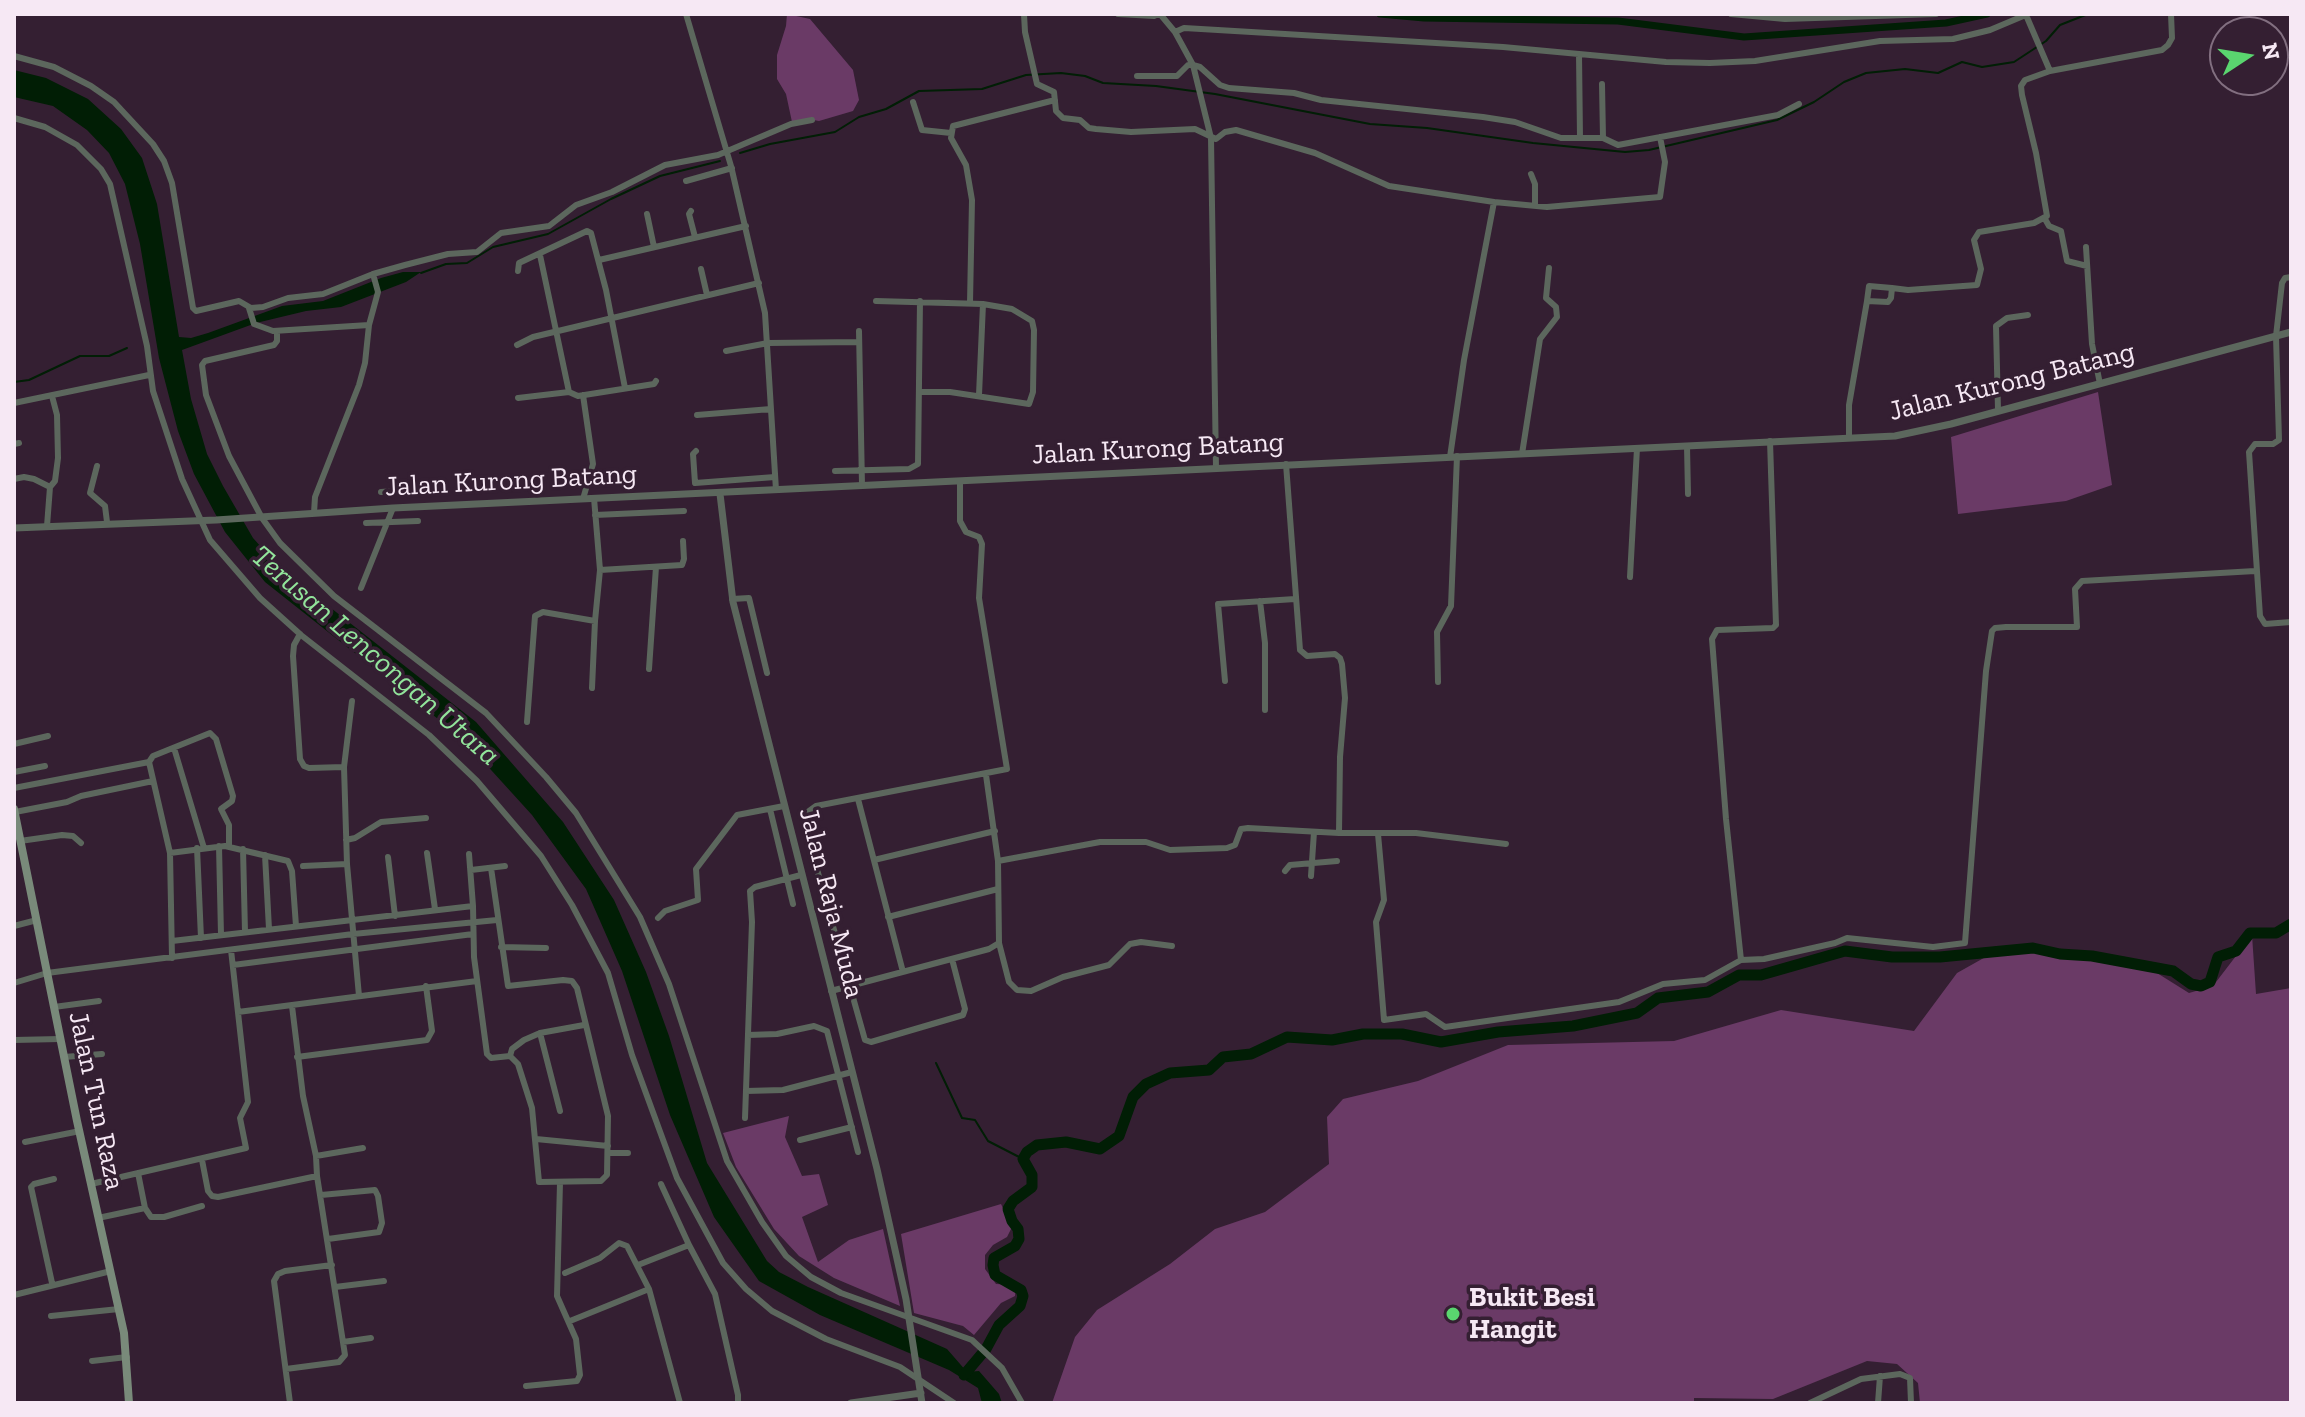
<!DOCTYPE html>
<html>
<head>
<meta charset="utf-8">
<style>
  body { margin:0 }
  #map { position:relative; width:2305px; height:1417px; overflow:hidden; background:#341f32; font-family:"Zilla Slab",serif }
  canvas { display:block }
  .frame { position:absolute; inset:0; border:16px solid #f6e8f4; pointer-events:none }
  .north { position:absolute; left:2209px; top:16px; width:80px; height:80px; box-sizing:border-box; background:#341f32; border:2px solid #826f80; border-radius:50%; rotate:78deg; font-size:22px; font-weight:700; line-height:32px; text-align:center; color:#f6e8f4 }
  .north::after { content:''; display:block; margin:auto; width:28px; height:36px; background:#5ad56f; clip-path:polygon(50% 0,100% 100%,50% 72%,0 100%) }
</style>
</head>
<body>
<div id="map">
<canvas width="2305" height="1417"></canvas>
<div class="frame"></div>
<div class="north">N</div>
</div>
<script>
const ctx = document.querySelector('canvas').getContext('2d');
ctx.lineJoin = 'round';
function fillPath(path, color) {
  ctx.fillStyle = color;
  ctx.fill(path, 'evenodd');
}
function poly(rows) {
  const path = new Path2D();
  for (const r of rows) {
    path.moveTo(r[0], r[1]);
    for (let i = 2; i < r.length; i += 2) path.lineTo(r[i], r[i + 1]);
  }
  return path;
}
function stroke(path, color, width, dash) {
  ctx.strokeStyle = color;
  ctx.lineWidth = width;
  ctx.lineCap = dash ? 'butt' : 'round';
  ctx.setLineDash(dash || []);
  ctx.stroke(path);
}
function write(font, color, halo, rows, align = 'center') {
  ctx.font = font + ' "Zilla Slab",serif';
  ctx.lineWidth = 7;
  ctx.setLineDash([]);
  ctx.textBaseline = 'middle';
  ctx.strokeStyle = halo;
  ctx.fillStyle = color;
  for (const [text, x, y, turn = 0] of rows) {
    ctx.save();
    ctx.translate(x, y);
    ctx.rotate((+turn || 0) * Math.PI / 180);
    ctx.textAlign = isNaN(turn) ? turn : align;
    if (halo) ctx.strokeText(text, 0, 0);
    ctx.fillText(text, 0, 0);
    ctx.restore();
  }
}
fillPath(poly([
  [787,14,810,19,853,70,859,100,853,111,819,121,808,119,792,122,786,94,777,79,777,55,786,26],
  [2098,392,2112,485,2066,501,1958,514,1951,437],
  [2252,935,2256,994,2291,988,2291,1403,1920,1403,1918,1383,1897,1364,1867,1361,1773,1399,1694,1398,1694,1403,1052,1403,1075,1337,1097,1310,1170,1264,1215,1229,1265,1212,1329,1164,1327,1117,1343,1099,1418,1081,1508,1045,1674,1041,1781,1010,1914,1031,1957,973,1998,950,2031,945,2096,956,2157,973,2189,993,2213,986],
  [789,1116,785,1137,802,1176,819,1174,828,1205,802,1217,818,1262,849,1240,883,1229,900,1306,834,1278,799,1256,774,1229,736,1167,723,1133],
  [1001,1204,1012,1227,1007,1237,993,1245,985,1255,985,1269,996,1284,1016,1285,1015,1296,1001,1303,974,1335,963,1326,914,1313,901,1234]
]), '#6a3a66');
fillPath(poly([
  [14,70,46,78,88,99,121,129,142,158,157,204,179,337,191,338,208,333,282,306,323,301,381,278,403,272,421,272,406,282,341,307,306,311,256,323,182,350,191,399,207,454,223,486,253,538,280,568,476,722,563,822,614,900,646,972,669,1036,707,1163,767,1261,779,1272,808,1287,947,1349,967,1372,979,1371,999,1394,1002,1403,982,1403,978,1388,949,1370,820,1315,759,1281,714,1217,670,1115,622,971,586,889,532,815,462,738,265,582,225,532,194,474,178,431,159,358,140,244,125,184,109,153,87,130,53,106,14,97]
]), '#011e05');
stroke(poly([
  [740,153,770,144,835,132,859,117,886,109,919,91,982,89,1026,75,1061,73,1085,76,1103,83,1156,86,1215,94,1370,124,1427,128,1533,143,1625,152,1649,150,1777,120,1814,102,1844,82,1866,73,1905,69,1938,73,1962,62,1982,67,2014,62,2046,41,2060,25,2088,14],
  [421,273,446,264,467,263,493,247,548,234,611,199,660,176,720,161],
  [14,382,29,380,80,356,109,356,127,348],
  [936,1063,962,1118,975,1120,988,1141,1023,1159]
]), '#011e05', 2);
stroke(poly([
  [1380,14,1424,18,1618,21,1744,37,1946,23,1987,14]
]), '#011e05', 7);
stroke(poly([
  [964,1375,986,1349,999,1325,1020,1306,1023,1296,1021,1290,995,1275,993,1265,994,1258,1015,1246,1019,1239,1018,1229,1012,1221,1008,1209,1013,1201,1032,1187,1032,1175,1023,1159,1027,1152,1037,1145,1066,1142,1100,1149,1119,1136,1133,1097,1146,1084,1170,1073,1209,1070,1223,1057,1251,1054,1287,1037,1332,1040,1363,1034,1402,1034,1441,1042,1498,1032,1573,1026,1637,1013,1658,998,1708,992,1739,975,1761,975,1845,951,1892,957,1940,957,2033,948,2060,954,2092,956,2173,971,2191,984,2201,986,2210,982,2218,957,2236,951,2250,933,2276,933,2291,924]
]), '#011e05', 11);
stroke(poly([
  [686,14,731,166,765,313,776,490],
  [1024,14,1025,32,1037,84,1054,92,1056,111,1063,118,1080,120,1089,128,1096,129,1131,132,1195,129,1216,139,1225,132,1236,130,1315,153,1389,186,1494,202,1547,207,1660,197,1665,162,1660,137],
  [1118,14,1154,16,1158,14],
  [1160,14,1175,32,1193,65,1211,138,1216,468],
  [1731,14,1785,19,1936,14],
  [2026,15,2050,71],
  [1175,32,1184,28,1201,29,1503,47,1666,62,1710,63,1755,61,1880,41,1953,39,1990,30,2028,14],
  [1579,54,1580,138],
  [14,56,54,67,91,86,114,102,153,144,164,161,172,183,193,308,196,311,239,301,251,308,263,307,288,298,323,294,373,274,405,265,448,254,477,252,501,233,549,226,576,205,612,192,665,165,718,155,791,124,812,120],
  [1137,76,1177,76,1188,65,1193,65,1200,67,1220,85,1229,88,1294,93,1321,100,1483,117,1515,122,1561,138,1603,138,1618,145,1778,115,1799,104],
  [1602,84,1603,138],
  [913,102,922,130,951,133],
  [14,118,45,127,77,145,101,169,110,184,147,346,153,391,182,479,210,540,260,598,301,635,429,735,477,781,541,856,572,905,608,973,632,1055,677,1178,723,1263,746,1289,772,1311,826,1339,900,1367,954,1403],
  [1531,174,1535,184,1535,205],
  [686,181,732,168],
  [691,211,689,214,695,237],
  [647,214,654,247],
  [2045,219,2049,226,2061,231,2067,261,2087,266],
  [2086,247,2092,344,2100,384],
  [540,255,569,392],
  [599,260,746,226],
  [701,269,707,295],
  [518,271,519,263,587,231,591,233,606,290,625,388],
  [2291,277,2285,278,2282,283,2276,336,2279,440,2273,444,2255,444,2249,452,2260,616,2265,624,2291,622],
  [876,301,983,304,1012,309,1032,321,1034,330,1033,392,1029,404,950,392,920,392],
  [1867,301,1869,286,1892,288],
  [970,303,972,200,966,165,951,138,953,126,1055,100],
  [249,308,254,324,273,331,369,325,365,363,359,385,315,497,314,513],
  [369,325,378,292,373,274],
  [277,331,277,341,274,345,205,361,202,365,206,395,229,456,262,518,280,543,334,596,486,713,546,777,576,813,640,917,669,984,727,1161,762,1222,786,1256,811,1277,841,1293,972,1340,1002,1368,1022,1403],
  [859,331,862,485],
  [517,345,533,337,759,283],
  [726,351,768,343,859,342],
  [583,395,593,464,583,499],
  [979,395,983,304],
  [518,398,569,392,578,396,654,384,656,381],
  [14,403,149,375],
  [1998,410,1996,326,2007,318,2028,315],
  [697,415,771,409],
  [1849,438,1849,405,1867,301,1888,302,1891,298,1892,288,1908,290,1977,285,1981,269,1974,240,1979,232,2034,223,2047,216,2036,153,2022,95,2021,86,2025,80,2050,71,2162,50,2168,45,2172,38,2171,14],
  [14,444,19,443],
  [1687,446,1688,494],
  [696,451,693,454,695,483,775,477],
  [1522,454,1540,339,1557,317,1556,307,1546,298,1549,268],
  [1450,457,1464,360,1494,202],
  [1286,464,1300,650,1307,656,1335,654,1340,658,1342,664,1345,698,1340,757,1339,833],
  [97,466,90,493,105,506,107,522],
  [835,471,909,469,918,464,920,301],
  [14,479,24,477,34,479,50,487,47,526],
  [50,487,55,481,58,458,57,415,52,396],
  [381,492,434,488],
  [595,515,684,511],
  [366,523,418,521],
  [600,570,682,565,684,559,683,541],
  [1630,577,1637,448],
  [361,588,393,508],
  [732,599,749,598,767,673],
  [1260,601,1265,643,1265,710],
  [300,634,294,645,293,656,300,759,304,766,309,768,344,767,347,864,359,996],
  [649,669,656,567],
  [1225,681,1218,604,1295,599],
  [1438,682,1437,632,1451,606,1457,456],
  [592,688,595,621,600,570,594,498],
  [527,722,535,616,543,612,595,621],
  [14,744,48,736],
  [174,748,204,848],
  [149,762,170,853,172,958],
  [344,767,352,701],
  [14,772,45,766],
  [14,788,149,762,153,756,210,733,216,739,233,796,232,801,221,809,229,825,229,846],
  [858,799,903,972],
  [770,809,793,904],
  [15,812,67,802,81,796,153,781],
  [1378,834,1384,900,1376,922,1384,1020,1426,1014,1445,1027,1619,1002,1663,984,1705,980,1741,960,1726,819,1712,639,1717,630,1773,628,1776,625,1770,441],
  [346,840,355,838,381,822,426,818],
  [20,841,62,835,73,836,81,843],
  [219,846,221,935],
  [197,848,201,938],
  [243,849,245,932],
  [170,853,225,846,288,861,292,871,296,926],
  [427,853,435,909],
  [469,854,473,906,474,957,487,1054,491,1058,510,1056,518,1064,532,1108,539,1182,601,1181,607,1175,608,1116,577,988,572,981,563,980,508,986,491,868],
  [265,855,269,929],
  [388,857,395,916],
  [874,860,995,831],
  [998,861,1100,842,1146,842,1170,850,1227,848,1235,845,1241,829,1248,828,1339,833,1416,833,1506,844],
  [303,866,347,864],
  [471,870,505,866],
  [1285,871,1290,865,1337,861],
  [1311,876,1314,832],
  [888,917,998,889],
  [658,918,665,911,698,900,696,869,737,815,784,806],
  [14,926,37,920],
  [172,941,473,906],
  [999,943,1009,982,1017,990,1031,991,1063,977,1109,965,1130,944,1141,942,1172,946],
  [501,947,546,948],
  [952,959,965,1009,963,1015,871,1042,865,1040,804,823,805,814,816,806,1007,769,979,598,982,544,979,537,966,532,960,521,960,481],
  [1741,960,1764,959,1835,943,1847,938,1933,947,1965,943,1986,671,1992,631,1995,628,2006,627,2077,627,2075,589,2082,581,2255,571],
  [233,965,473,934],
  [14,983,47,973,109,965,353,934,497,920],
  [831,991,989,949,999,943,998,861,986,775],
  [54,1007,99,1001],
  [238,1012,477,981],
  [540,1033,560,1111],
  [748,1035,777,1034,814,1026,827,1031,858,1152],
  [14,1040,60,1039],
  [510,1056,512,1049,524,1040,540,1033,584,1025],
  [64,1057,102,1054],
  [297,1057,427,1040,432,1031,426,986],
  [746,1091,783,1090,852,1072],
  [745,1118,752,922,750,891,755,887,801,875],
  [536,1139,608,1146],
  [800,1140,852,1127],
  [25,1142,80,1131],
  [608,1153,628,1153],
  [316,1156,363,1148],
  [202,1160,208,1191,212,1196,218,1197,317,1176],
  [138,1173,145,1208,151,1217,164,1217,202,1206],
  [91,1184,246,1148,240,1118,248,1102,231,950],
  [661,1184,689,1245],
  [321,1195,375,1190,378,1196,382,1223,379,1232,328,1239],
  [98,1218,145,1208],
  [638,1265,689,1245,715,1294,738,1395,738,1403],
  [565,1273,600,1258,619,1243,627,1246,649,1289,680,1403],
  [52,1283,31,1187,34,1184,54,1179],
  [335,1287,384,1281],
  [14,1295,111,1271],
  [51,1316,119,1309],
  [570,1321,649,1289],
  [343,1342,371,1338],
  [92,1361,127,1357],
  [286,1369,339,1362,345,1355,317,1176,316,1156,303,1096,292,1006],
  [526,1386,577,1381,580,1375,576,1339,557,1296,560,1183],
  [290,1403,274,1281,278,1274,285,1271,332,1265],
  [1810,1403,1861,1379,1900,1374,1910,1378,1911,1403],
  [1878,1403,1880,1376]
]), '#5c675d', 6);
stroke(poly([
  [720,494,733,602,877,1169,906,1299,922,1403],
  [14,528,216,520,393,508,1895,436,1951,424,2291,332],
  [851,1403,921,1393]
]), '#5c675d', 7);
stroke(poly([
  [14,809,77,1121,124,1333,129,1403]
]), '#798a7a', 8);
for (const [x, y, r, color] of [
  [1453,1314,8,"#5ad56f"]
]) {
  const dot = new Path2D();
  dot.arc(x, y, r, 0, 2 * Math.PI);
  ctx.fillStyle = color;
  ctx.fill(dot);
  stroke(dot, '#341f32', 3);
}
write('28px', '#f6e8f4', '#341f32', [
  ["Jalan Kurong Batang",2012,382,-14],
  ["Jalan Kurong Batang",1158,449,-3],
  ["Jalan Kurong Batang",511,481,-3],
  ["Jalan Raja Muda",831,903,76],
  ["Jalan Tun Raza",96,1101,78]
]);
write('bold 28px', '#f6e8f4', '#341f32', [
  ["Bukit Besi",1469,1298],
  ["Hangit",1469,1330]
], 'left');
write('italic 30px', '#92e49b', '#341f32', [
  ["Terusan Lencongan Utara",375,656,41]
]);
</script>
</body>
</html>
